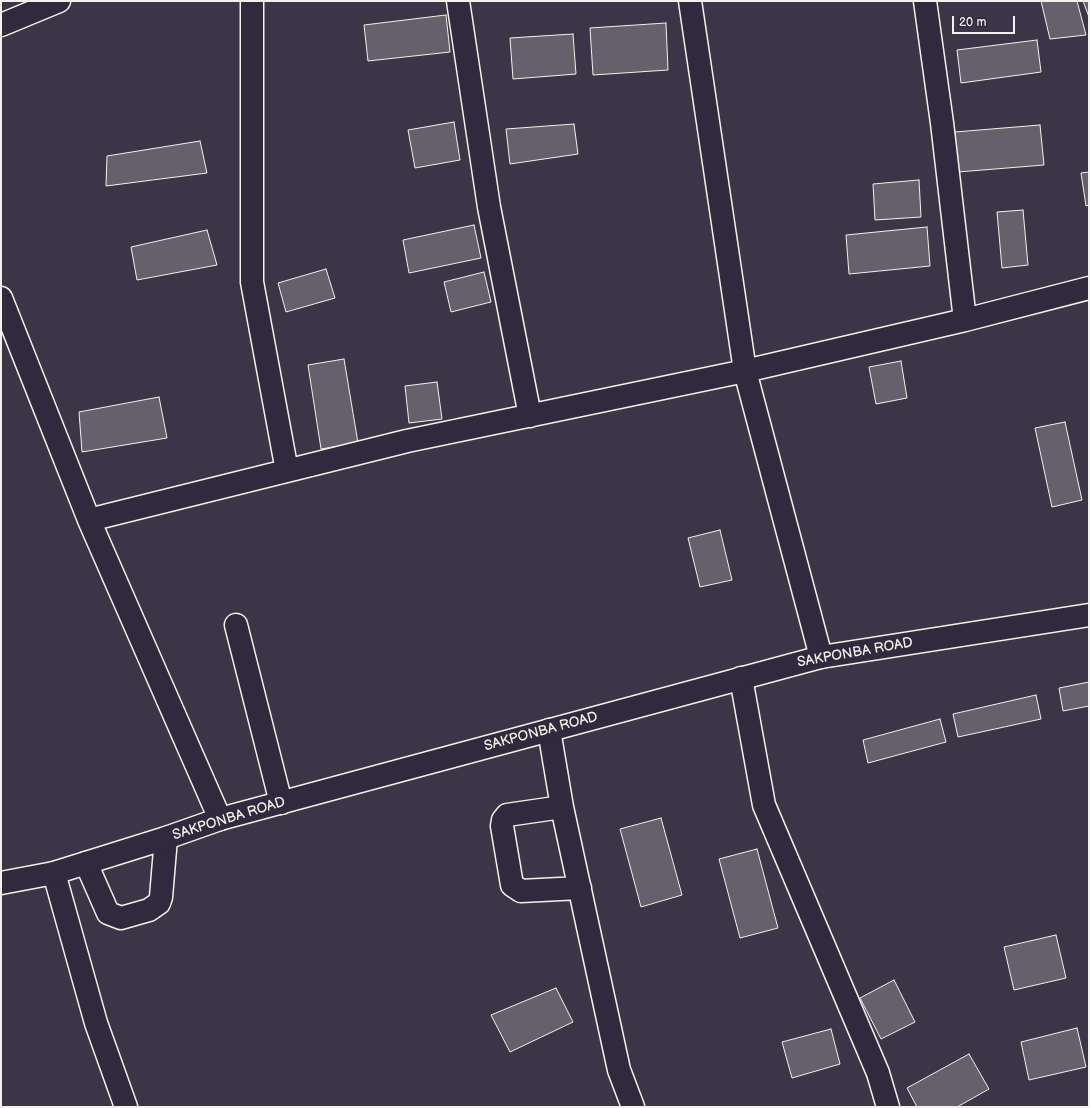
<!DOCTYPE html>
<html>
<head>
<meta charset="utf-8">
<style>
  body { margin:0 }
  #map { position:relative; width:1090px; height:1108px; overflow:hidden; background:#3b3647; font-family:"Balsamiq Sans",sans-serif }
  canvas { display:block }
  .frame { position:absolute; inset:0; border:2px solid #f4f1e8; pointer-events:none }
  .scale { position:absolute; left:952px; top:16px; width:63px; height:18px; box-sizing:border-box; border:2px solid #f4f1e8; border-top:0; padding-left:5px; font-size:12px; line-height:14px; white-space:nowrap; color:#f4f1e8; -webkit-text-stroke:3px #2f2a3d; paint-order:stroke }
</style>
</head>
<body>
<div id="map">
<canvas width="1090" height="1108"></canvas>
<div class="frame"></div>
<div class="scale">20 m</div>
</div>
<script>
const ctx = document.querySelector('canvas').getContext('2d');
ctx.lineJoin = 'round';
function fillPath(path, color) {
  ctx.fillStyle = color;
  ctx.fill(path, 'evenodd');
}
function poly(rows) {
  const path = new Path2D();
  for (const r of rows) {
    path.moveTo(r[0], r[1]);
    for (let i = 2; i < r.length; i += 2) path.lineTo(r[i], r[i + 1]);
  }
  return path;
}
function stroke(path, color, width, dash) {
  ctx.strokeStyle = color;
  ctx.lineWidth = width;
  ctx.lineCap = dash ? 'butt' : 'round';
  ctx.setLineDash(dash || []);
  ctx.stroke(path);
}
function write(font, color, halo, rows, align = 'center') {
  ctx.font = font + ' "Balsamiq Sans",sans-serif';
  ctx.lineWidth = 3;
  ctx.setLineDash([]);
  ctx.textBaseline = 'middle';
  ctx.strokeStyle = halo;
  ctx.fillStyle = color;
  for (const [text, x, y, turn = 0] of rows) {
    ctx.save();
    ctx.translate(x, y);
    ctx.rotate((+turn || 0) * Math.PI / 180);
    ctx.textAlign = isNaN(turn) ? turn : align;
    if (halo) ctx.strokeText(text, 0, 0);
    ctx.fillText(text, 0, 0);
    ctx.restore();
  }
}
const building = poly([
  [1041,1,1077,1,1086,35,1050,39,1041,1],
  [1083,1,1089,1,1089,17,1083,1],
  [446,15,450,52,368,61,364,25,446,15],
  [666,23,668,70,593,75,590,28,666,23],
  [573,34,576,74,513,79,510,38,573,34],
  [1037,40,1041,72,961,83,957,50,1037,40],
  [454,122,460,160,415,168,408,130,454,122],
  [574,124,578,154,510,164,506,129,574,124],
  [1040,125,1044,165,958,172,955,132,1040,125],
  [200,141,207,173,106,186,107,156,200,141],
  [1089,172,1089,205,1086,206,1081,173,1089,172],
  [919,180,921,217,875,220,873,184,919,180],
  [1023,210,1028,265,1002,268,997,212,1023,210],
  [474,225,481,258,409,273,403,240,474,225],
  [927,227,930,266,849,274,846,235,927,227],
  [207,230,217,265,137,280,131,247,207,230],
  [326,269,335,298,286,312,278,283,326,269],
  [484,272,491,302,451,312,444,282,484,272],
  [344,359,358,443,321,449,308,365,344,359],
  [901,361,907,398,876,404,869,367,901,361],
  [437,382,442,419,409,423,405,386,437,382],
  [159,397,167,438,82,452,79,412,159,397],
  [1065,422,1082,500,1052,507,1035,428,1065,422],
  [720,530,732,580,700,587,688,538,720,530],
  [1089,682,1089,706,1063,711,1059,688,1089,682],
  [1036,695,1041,719,958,737,953,714,1036,695],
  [940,719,946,742,868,763,863,740,940,719],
  [661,818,682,895,641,907,620,829,661,818],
  [757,849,778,928,740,938,719,859,757,849],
  [1056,935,1066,978,1014,990,1004,947,1056,935],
  [894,980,915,1022,881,1039,860,998,894,980],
  [556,988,573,1022,510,1052,491,1015,556,988],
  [1077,1028,1086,1067,1029,1080,1021,1042,1077,1028],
  [831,1029,840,1064,792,1078,782,1042,831,1029],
  [969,1054,989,1089,957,1107,917,1107,907,1088,969,1054]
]);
fillPath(building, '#65616c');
stroke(building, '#f4f1e8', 1);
const minor = poly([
  [252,1,252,282,287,471],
  [458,1,489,207,530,416],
  [690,1,745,371,821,657],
  [925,1,942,123,965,320],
  [1,25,59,1],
  [1,298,89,520,220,819],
  [89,520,407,441,745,371,965,320,1089,288],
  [236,625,281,803],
  [741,678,764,805,878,1073,888,1107],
  [549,730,562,807,619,1070,633,1107],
  [562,807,507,815,503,820,502,826,512,885,521,891,580,888],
  [86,863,108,913,121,918,149,910,159,903,161,897,166,838],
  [54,873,96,1023,126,1107]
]);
const major = poly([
  [1,883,54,873,166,838,220,819,821,657,1089,615]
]);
stroke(minor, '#f4f1e8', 25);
stroke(major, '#f4f1e8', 25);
stroke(minor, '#2f2a3d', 22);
stroke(major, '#2f2a3d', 22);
write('14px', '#f4f1e8', '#2f2a3d', [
  ["SAKPONBA ROAD",855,653,-10],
  ["SAKPONBA ROAD",541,732,-15],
  ["SAKPONBA ROAD",229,819,-17]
]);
</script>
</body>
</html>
